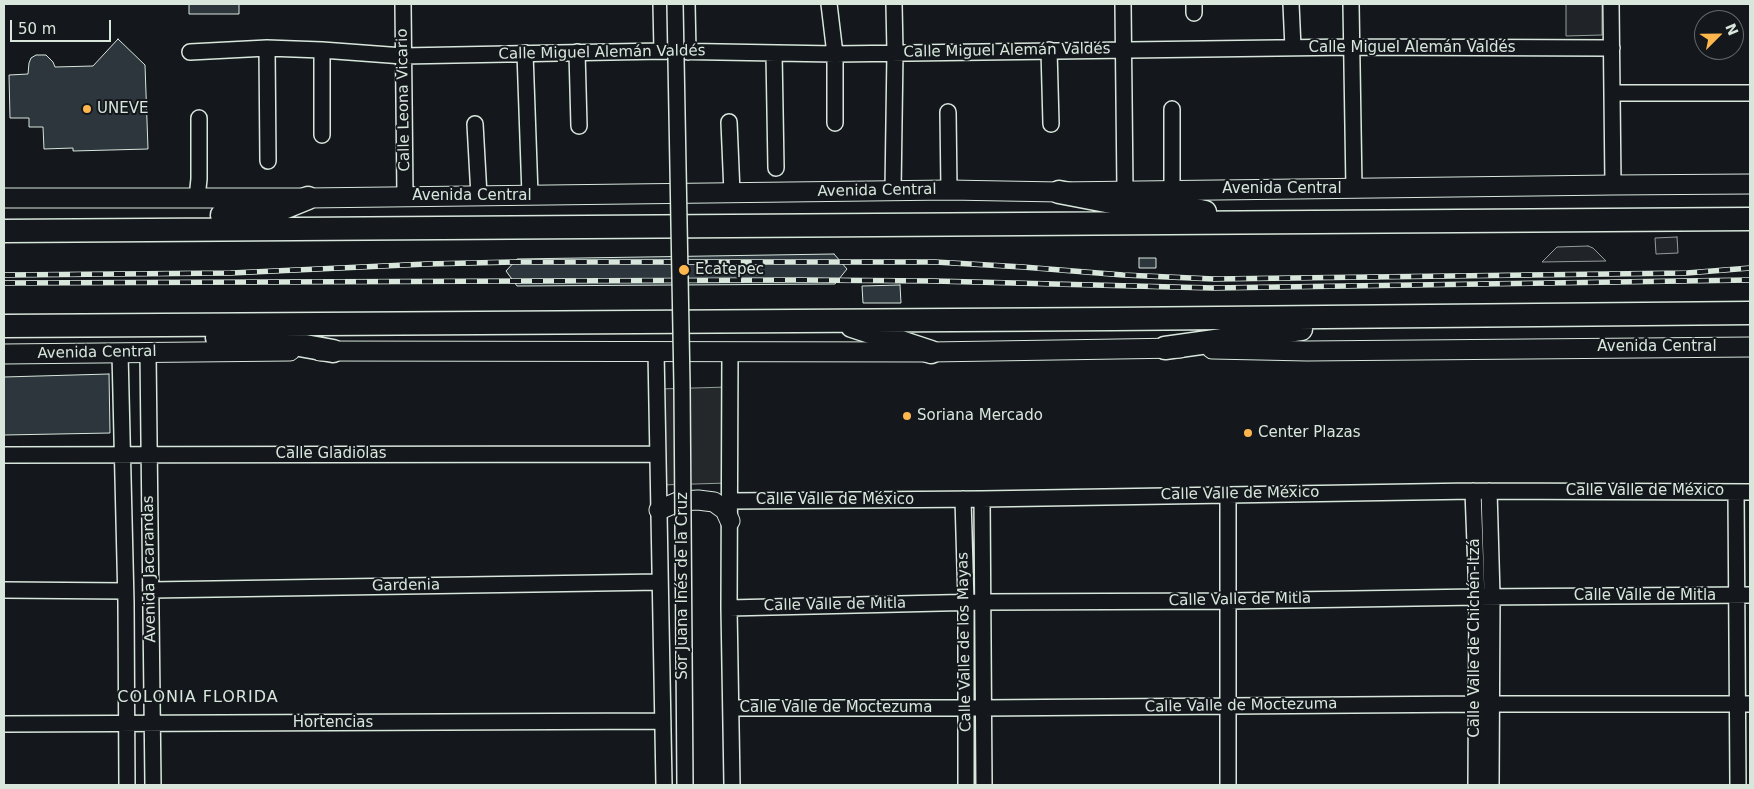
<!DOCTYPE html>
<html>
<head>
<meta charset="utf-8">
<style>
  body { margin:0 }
  #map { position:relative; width:1754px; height:789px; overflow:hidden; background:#14181c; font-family:"DejaVu Sans",sans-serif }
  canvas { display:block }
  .frame { position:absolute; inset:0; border:5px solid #d8e6dc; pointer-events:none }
  .north { position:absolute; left:1694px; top:10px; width:50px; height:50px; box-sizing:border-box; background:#14181c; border:1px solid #626a69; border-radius:50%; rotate:67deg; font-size:14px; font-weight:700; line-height:20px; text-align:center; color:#d8e6dc }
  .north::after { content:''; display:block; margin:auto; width:18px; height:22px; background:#ffb74d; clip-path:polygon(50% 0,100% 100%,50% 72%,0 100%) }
  .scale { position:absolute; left:10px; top:20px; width:101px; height:22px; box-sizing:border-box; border:2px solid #d8e6dc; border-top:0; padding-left:6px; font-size:15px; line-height:18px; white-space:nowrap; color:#d8e6dc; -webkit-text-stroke:4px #14181c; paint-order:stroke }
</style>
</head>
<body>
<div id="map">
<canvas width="1754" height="789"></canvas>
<div class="frame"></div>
<div class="north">N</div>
<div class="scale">50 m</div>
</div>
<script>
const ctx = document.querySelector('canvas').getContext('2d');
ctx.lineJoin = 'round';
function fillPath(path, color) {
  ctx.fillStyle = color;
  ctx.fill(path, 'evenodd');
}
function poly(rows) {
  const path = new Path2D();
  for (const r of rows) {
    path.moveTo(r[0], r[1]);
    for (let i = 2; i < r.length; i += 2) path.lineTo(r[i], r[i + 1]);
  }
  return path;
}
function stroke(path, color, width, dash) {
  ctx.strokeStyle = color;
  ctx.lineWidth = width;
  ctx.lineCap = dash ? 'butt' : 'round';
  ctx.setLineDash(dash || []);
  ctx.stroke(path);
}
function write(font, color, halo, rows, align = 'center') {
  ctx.font = font + ' "DejaVu Sans",sans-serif';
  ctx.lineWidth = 4;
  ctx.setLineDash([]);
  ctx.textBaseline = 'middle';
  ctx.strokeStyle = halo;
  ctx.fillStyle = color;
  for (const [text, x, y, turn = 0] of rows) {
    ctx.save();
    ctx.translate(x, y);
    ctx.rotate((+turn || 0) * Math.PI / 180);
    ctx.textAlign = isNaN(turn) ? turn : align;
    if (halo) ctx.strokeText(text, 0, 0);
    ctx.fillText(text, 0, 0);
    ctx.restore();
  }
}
const green = poly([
  [1566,4,1602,4,1602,35,1566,36,1566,4],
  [1677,237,1678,253,1656,254,1655,238,1677,237],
  [1588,246,1593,248,1606,261,1542,262,1557,247,1588,246]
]);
fillPath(green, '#202428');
stroke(green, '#939e99', 1);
const parking = poly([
  [728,387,728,483,661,485,659,389,728,387]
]);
fillPath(parking, '#24282b');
stroke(parking, '#939e99', 1);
const building = poly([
  [189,4,239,4,239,14,189,14,189,4],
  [118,39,145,65,148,149,73,151,73,148,44,149,43,127,29,127,29,118,10,118,9,75,28,74,29,63,31,58,36,55,46,55,53,62,55,67,93,66,118,39],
  [834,254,847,269,835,284,517,286,506,271,517,259,834,254],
  [1139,258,1156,258,1156,268,1139,268,1139,258],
  [900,285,901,303,863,303,862,286,900,285],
  [109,374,110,433,4,435,4,377,109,374]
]);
fillPath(building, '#2c363c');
stroke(building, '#d8e6dc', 1);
const minor = poly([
  [403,4,405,196],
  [661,4,662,51],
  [687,4,688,52],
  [829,4,835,54,835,123],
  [1123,4,1125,191],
  [1291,4,1293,48],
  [1351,4,1354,189],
  [1611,4,1613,185],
  [1194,13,1194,4],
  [267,48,268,161],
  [1049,50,1051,124],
  [190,52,267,48,322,50,403,56,662,51,835,54,1351,47,1612,48],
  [577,52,579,126],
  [525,53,530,195],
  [774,53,776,168],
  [1612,93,1750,93],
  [1172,109,1172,190],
  [948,112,949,190],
  [729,122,732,193],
  [475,124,479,196],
  [322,135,322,50],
  [893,191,895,52,894,4],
  [197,198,199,179,199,118],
  [656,351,664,785],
  [730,351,729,608,732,785],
  [120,353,126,603,127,785],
  [148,353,153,785],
  [4,455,658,454],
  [1473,491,1477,597,1476,785],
  [1489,491,1492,596,1491,785],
  [1736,492,1738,785],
  [1228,495,1228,785],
  [963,499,966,602,966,785],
  [982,499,984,785],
  [730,501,982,499,1473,491,1750,492],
  [4,590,125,591],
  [151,590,660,582],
  [729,608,983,602,1229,601,1477,597,1750,595],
  [731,708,983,708,1476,704,1750,704],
  [4,724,663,721]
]);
const major = poly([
  [4,198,308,198,949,190,1059,192,1613,185,1750,184],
  [1212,349,1307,351,1750,347],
  [320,351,931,352,1180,348],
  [4,354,290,351],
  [659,510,680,501,698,500,714,502,725,510,730,521]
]);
const highway = poly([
  [1059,192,1106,201,1186,208,1205,212],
  [222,215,276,211,308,198],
  [4,231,1750,219],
  [4,326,1112,319,1750,313],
  [852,326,931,352],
  [217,338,277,341,333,351],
  [1165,348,1301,329]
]);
stroke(minor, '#d8e6dc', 18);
stroke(major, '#d8e6dc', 21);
stroke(highway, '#d8e6dc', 25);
stroke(minor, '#14181c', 15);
stroke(major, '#14181c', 19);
stroke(highway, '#14181c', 22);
const rail = poly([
  [4,275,231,273,427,264,514,262,935,262,1023,267,1123,275,1214,279,1687,273,1750,268],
  [4,283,801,280,934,281,1213,288,1750,280]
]);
stroke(rail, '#d8e6dc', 5.5);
stroke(rail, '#14181c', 4, [11]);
const minorBridge = poly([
  [675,4,682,386,685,785]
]);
stroke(minorBridge, '#d8e6dc', 18, []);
stroke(minorBridge, '#14181c', 15);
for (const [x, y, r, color] of [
  [87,109,5,"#ffb74d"],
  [684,270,6,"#ffb74d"],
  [907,416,5,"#ffb74d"],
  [1248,433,5,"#ffb74d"]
]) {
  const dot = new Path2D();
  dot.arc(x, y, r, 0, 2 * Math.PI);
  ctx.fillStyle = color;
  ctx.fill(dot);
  stroke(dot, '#14181c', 2);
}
write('15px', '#d8e6dc', '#14181c', [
  ["Calle Miguel Alemán Valdés",1412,48],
  ["Calle Miguel Alemán Valdés",1007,51,-1],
  ["Calle Miguel Alemán Valdés",602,53,-1],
  ["Calle Leona Vicario",404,100,-91],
  ["Avenida Central",1282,189],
  ["Avenida Central",877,191,-1],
  ["Avenida Central",472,196],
  ["Avenida Central",1657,347],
  ["Avenida Central",97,353,-1],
  ["Calle Gladiolas",331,454],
  ["Calle Valle de México",1645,491],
  ["Calle Valle de México",1240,494,-1],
  ["Calle Valle de México",835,500],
  ["Avenida Jacarandas",150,569,-91],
  ["Gardenia",406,586,-1],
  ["Sor Juana Inés de la Cruz",683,586,-90],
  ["Calle Valle de Mitla",1645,596],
  ["Calle Valle de Mitla",1240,600,-1],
  ["Calle Valle de Mitla",835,605,-1],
  ["Calle Valle de Chichén-Itzá",1475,638,-90],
  ["Calle Valle de los Mayas",965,642,-91],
  ["Calle Valle de Moctezuma",1241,706,-1],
  ["Calle Valle de Moctezuma",836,708],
  ["Hortencias",333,723]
]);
write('15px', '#d8e6dc', '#14181c', [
  ["UNEVE",97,109],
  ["Ecatepec",695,270],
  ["Soriana Mercado",917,416],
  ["Center Plazas",1258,433]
], 'left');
ctx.letterSpacing = '1px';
write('16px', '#d8e6dc', '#14181c', [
  ["COLONIA FLORIDA",198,698]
]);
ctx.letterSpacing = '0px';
</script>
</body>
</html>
